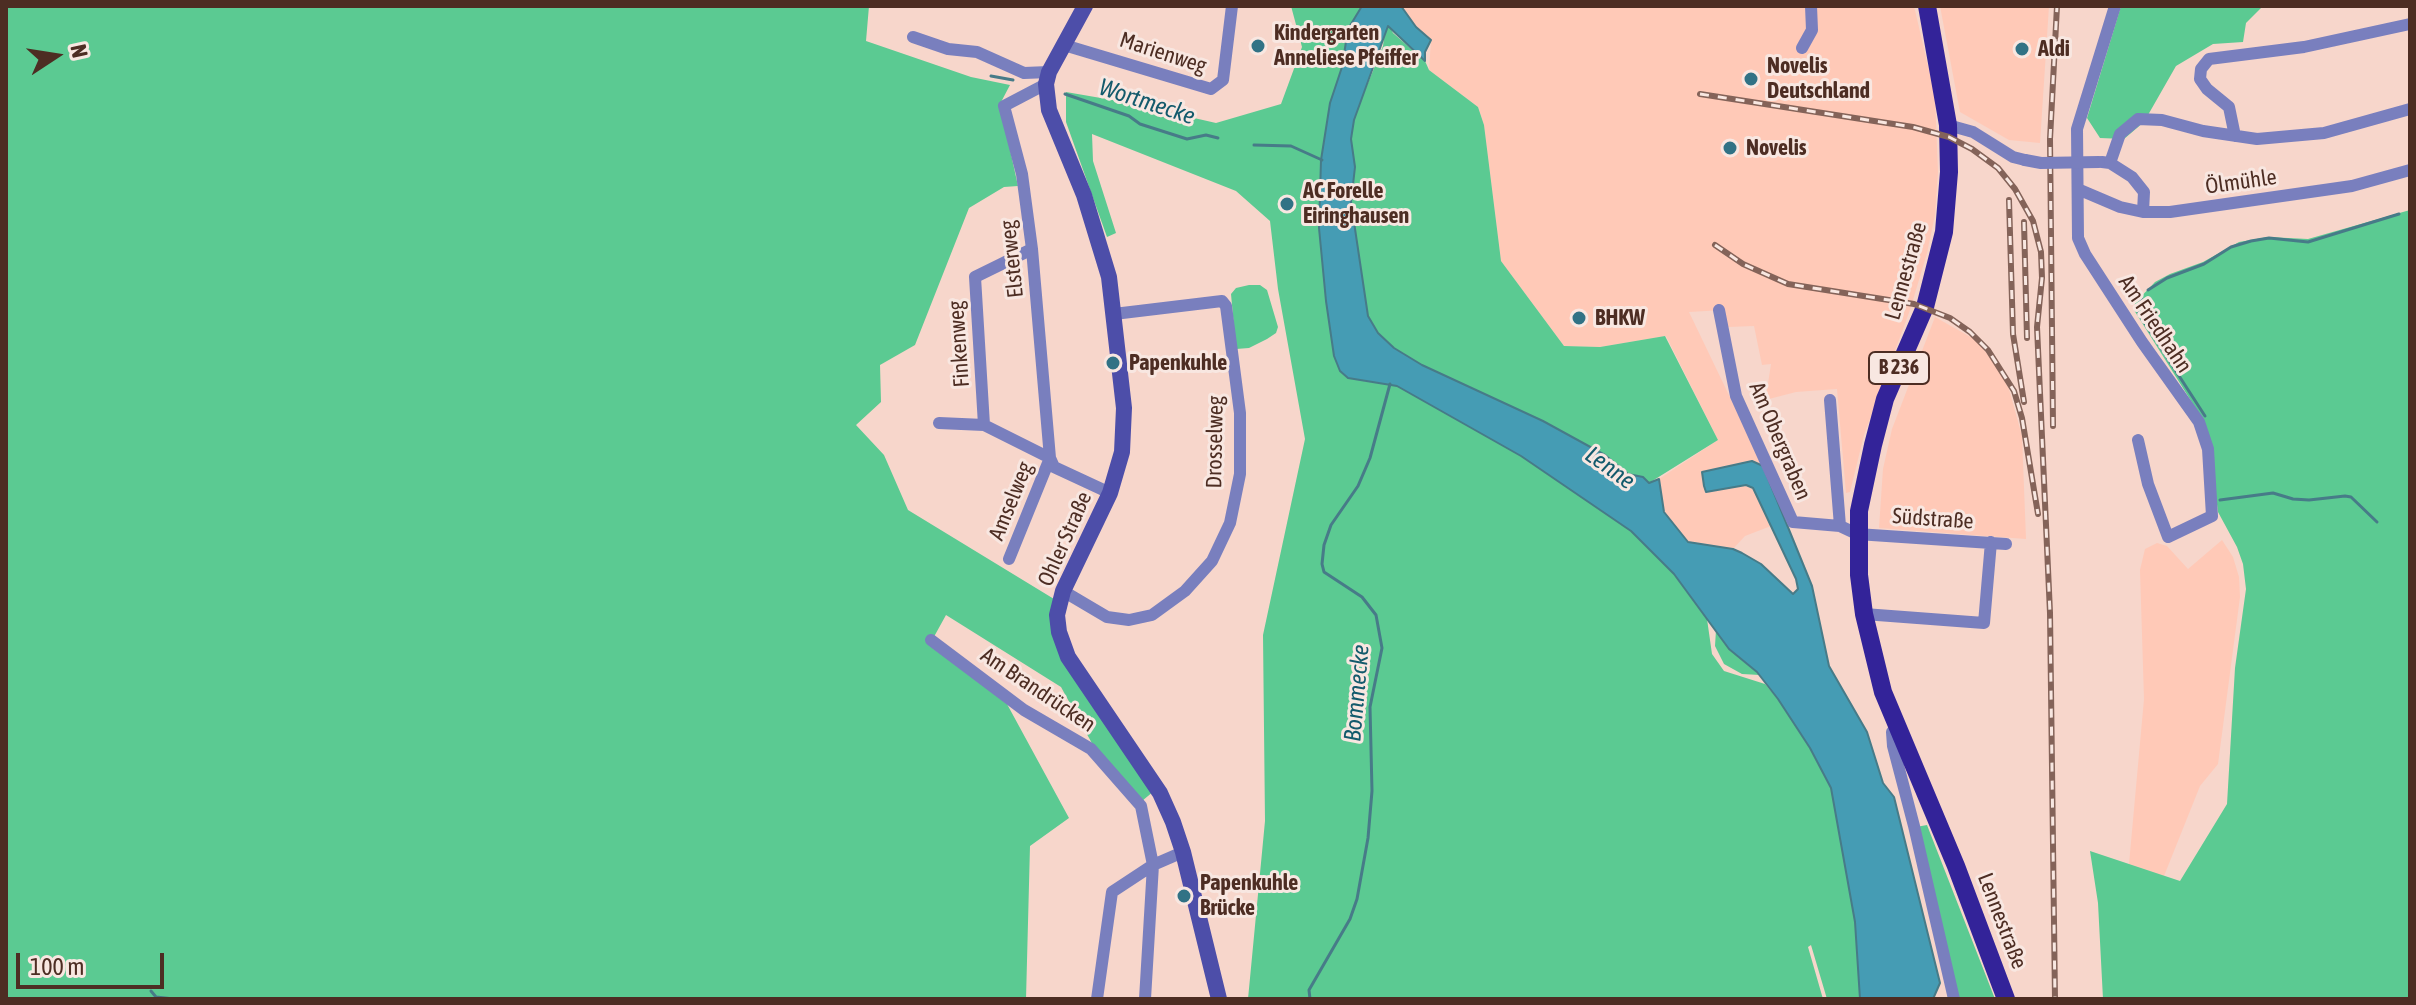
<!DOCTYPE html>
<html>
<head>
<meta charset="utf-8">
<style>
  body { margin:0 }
  #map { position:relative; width:2416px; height:1005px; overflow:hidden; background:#f7d6cb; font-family:"Asap Condensed",sans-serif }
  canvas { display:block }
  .frame { position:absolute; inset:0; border:8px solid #4d2d23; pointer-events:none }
  .north { position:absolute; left:16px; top:16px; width:80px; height:80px; -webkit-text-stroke:6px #f8e7e1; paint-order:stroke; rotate:78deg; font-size:22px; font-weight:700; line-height:32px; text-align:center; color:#4d2d23 }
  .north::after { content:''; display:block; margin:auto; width:28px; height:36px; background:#4d2d23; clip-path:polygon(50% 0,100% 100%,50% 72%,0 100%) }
  .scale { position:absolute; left:16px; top:953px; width:148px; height:36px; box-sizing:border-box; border:4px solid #4d2d23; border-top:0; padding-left:10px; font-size:24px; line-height:28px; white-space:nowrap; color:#4d2d23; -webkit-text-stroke:6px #f8e7e1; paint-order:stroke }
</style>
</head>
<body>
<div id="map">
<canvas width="2416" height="1005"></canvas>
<div class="frame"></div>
<div class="north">N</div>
<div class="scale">100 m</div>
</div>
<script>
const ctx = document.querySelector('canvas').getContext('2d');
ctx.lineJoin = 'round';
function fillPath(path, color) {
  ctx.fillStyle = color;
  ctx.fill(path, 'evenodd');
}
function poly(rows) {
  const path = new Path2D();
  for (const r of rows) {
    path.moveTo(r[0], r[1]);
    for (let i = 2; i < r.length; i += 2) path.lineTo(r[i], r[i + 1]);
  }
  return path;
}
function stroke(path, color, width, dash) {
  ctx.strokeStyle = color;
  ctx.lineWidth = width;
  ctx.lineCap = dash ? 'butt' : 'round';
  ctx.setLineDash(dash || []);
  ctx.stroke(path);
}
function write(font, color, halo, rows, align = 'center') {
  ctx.font = font + ' "Asap Condensed",sans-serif';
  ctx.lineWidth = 6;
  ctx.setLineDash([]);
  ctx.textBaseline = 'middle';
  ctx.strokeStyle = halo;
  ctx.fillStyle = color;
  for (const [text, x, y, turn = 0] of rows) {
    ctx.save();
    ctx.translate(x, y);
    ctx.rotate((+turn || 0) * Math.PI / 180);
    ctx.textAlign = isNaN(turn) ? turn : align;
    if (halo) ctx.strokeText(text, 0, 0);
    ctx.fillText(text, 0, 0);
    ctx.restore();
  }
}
fillPath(poly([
  [1401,6,1914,6,1935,96,1938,172,1935,215,1927,253,1910,310,1864,435,1850,492,1846,493,1837,389,1796,392,1769,399,1767,390,1771,364,1762,365,1754,326,1728,327,1723,310,1689,312,1763,466,1702,472,1706,491,1746,485,1753,487,1771,526,1745,536,1733,549,1688,542,1664,512,1659,479,1718,440,1666,336,1600,347,1564,346,1501,261,1484,125,1478,107,1429,70,1431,40,1416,27],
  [1940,6,2049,6,2040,143,2009,140,1960,112],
  [1935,317,1974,339,1994,361,2009,389,2022,436,2026,539,1879,528,1883,469,1892,429],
  [2222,540,2233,557,2239,577,2240,597,2218,764,2200,786,2164,876,2129,864,2144,699,2140,570,2145,549,2157,543,2167,546,2188,569]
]), '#ffc9b7');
fillPath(poly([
  [6,6,869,6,866,41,971,77,1010,85,1000,104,1018,186,1004,187,969,208,915,345,880,365,881,402,856,425,884,455,908,510,1054,599,1053,616,1154,791,1142,801,1094,747,1061,687,946,615,930,644,1007,704,1069,818,1030,846,1026,999,6,999],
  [1291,6,1362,6,1348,29,1342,67,1330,103,1321,160,1319,228,1326,301,1334,356,1340,371,1364,381,1397,386,1467,424,1521,456,1631,531,1674,574,1707,619,1712,654,1724,671,1765,684,1778,699,1810,748,1831,788,1855,922,1860,999,1827,999,1811,945,1808,947,1823,999,1248,999,1265,821,1263,635,1305,439,1278,289,1270,221,1236,191,1092,134,1093,161,1116,233,1107,237,1066,122,1066,92,1124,102,1216,123,1281,104,1302,47],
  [2121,6,2263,6,2246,23,2243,42,2213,44,2176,66,2144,122,2124,139,2100,138,2087,118],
  [1389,25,1393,33,1425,61,1429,70,1478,107,1484,125,1501,261,1564,346,1600,347,1665,336,1718,440,1649,483,1643,477,1628,474,1605,455,1543,421,1422,365,1394,348,1378,333,1368,316,1360,273,1351,202,1355,167,1351,139,1353,120,1383,46,1385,30],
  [2410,210,2410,999,2103,999,2098,903,2090,851,2180,881,2227,804,2235,668,2246,589,2243,564,2237,547,2218,512,2210,451,2203,420,2134,310,2135,303,2155,282,2170,274,2203,262,2239,242,2268,237,2308,239],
  [1249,285,1260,285,1267,290,1278,327,1276,333,1267,339,1249,348,1236,349,1231,294,1236,288],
  [1716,630,1729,649,1760,675,1742,674,1724,664,1715,646],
  [1927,825,1995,999,1957,999,1916,827]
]), '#5bca92');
const water = poly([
  [1362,6,1401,6,1416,27,1431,40,1425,52,1425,61,1388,26,1354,120,1351,139,1355,167,1351,202,1368,316,1378,333,1394,348,1422,365,1543,421,1605,455,1628,474,1643,477,1649,483,1659,479,1664,512,1688,542,1733,549,1742,553,1761,564,1793,594,1798,589,1796,579,1753,488,1746,485,1706,492,1704,486,1702,472,1752,461,1763,466,1812,586,1829,666,1867,732,1883,783,1894,797,1940,983,1933,999,1860,999,1855,922,1831,788,1810,748,1778,699,1757,672,1729,649,1674,574,1631,531,1521,456,1397,386,1348,378,1340,371,1334,356,1326,301,1319,228,1321,160,1330,103,1342,67,1348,29,1362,6]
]);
fillPath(water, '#459cb4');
stroke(water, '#477b88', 2);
stroke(poly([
  [991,76,1013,80],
  [1065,94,1129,116,1140,124,1187,139,1206,135,1218,138],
  [1254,145,1291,146,1322,160],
  [2148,290,2167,278,2204,264,2231,247,2251,241,2269,238,2308,242,2399,214],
  [2142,299,2137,307,2139,314,2205,416],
  [2220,500,2273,493,2293,499,2309,500,2345,496,2351,497,2377,522],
  [151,991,156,997,174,999],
  [1310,999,1309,990,1350,919,1357,899,1368,838,1372,791,1370,707,1382,648,1376,615,1362,597,1324,572,1322,564,1324,545,1331,525,1358,486,1370,458,1390,384]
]), '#477b88', 3);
stroke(poly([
  [2115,6,2077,129,2078,238,2085,254,2142,342,2199,422,2208,449,2212,516,2168,537,2148,484,2138,440],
  [913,37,948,49,977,52,1024,73,1049,72],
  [1064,45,1211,89,1223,80,1232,6],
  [1802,48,1812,30,1811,6],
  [1948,125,1973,132,2013,157,2025,160],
  [2235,136,2229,107,2207,89,2200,79,2201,69,2209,59,2304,47,2410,24],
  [2102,162,2110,163,2132,177,2144,192,2143,212],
  [2110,163,2120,134,2138,119,2162,120,2203,131,2257,139,2324,133,2410,109],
  [2080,190,2120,207,2143,212,2170,212,2352,186,2410,170],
  [1719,310,1736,396,1793,522,1840,526,1857,534,2006,544],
  [1830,400,1840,526],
  [939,423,984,425,1050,458,1054,467,1110,493],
  [984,425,975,277,1032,249],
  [1009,559,1050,458,1032,249,1022,174,1004,106,1046,84],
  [1063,591,1107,617,1129,620,1152,615,1185,591,1212,561,1230,523,1240,474,1240,413,1226,306,1222,301,1114,314],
  [1864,614,1984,623,1991,542],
  [931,640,1024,710,1091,749,1141,806,1153,865,1145,999],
  [1896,728,1892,732,1893,746,1914,826,1954,999],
  [1097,999,1112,892,1153,865,1183,852]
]), '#797fbe', 12);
stroke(poly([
  [1085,6,1049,72,1046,84,1049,110,1084,195,1109,277,1124,408,1122,452,1110,493,1063,591,1057,615,1059,632,1068,657,1160,793,1173,822,1183,852,1219,999]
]), '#4d4ea9', 16);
stroke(poly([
  [1927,6,1948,125,1949,172,1944,232,1925,307,1885,399,1873,445,1859,511,1859,575,1864,614,1883,692,1956,866,2006,999]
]), '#332399', 18);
const rail = poly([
  [1700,94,1913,127,1949,137,1972,149,1998,168,2015,189,2033,221,2041,252,2042,278,2037,327,2050,613,2055,999],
  [2009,200,2013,334,2024,402],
  [2024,222,2027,338],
  [1715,245,1743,264,1788,284,1914,304,1950,318,1970,332,1988,350,2014,391,2022,418,2038,514],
  [2053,426,2050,139,2057,6]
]);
stroke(rail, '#846359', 6);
stroke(rail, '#f8e7e1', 3, [9]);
stroke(poly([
  [2025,160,2041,163,2099,162]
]), '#797fbe', 12);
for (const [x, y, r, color] of [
  [1258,46,8,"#317285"],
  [2022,49,8,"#317285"],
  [1751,79,8,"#317285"],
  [1730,148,8,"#317285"],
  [1287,204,8,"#317285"],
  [1579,318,8,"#317285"],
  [1113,363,8,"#317285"],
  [1184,896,8,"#317285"]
]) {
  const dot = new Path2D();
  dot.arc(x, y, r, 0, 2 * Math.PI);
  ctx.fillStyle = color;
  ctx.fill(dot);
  stroke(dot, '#f8e7e1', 3);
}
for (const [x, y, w] of [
  [1899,368,60]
]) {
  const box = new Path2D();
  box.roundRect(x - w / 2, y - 16, w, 32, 6);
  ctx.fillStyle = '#f8e7e1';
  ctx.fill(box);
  stroke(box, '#4d2d23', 2);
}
write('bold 20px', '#4d2d23', null, [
  ["B 236",1899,368]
]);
write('bold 22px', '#4d2d23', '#f8e7e1', [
  ["Kindergarten",1274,33],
  ["Anneliese Pfeiffer",1274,58],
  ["Aldi",2038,49],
  ["Novelis",1767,66],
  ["Deutschland",1767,91],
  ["Novelis",1746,148],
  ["AC Forelle",1303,191],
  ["Eiringhausen",1303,216],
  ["BHKW",1595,318],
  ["Papenkuhle",1129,363],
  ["Papenkuhle",1200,883],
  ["Brücke",1200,908]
], 'left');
write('22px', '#4d2d23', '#f8e7e1', [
  ["Marienweg",1163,53,18],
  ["Ölmühle",2241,182,-8],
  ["Elsterweg",1012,259,-96],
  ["Lennestraße",1906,271,-74],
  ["Am Friedhahn",2155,324,56],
  ["Finkenweg",959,344,-94],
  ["Am Obergraben",1780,441,67],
  ["Drosselweg",1215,442,-89],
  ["Amselweg",1011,501,-68],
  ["Südstraße",1933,519,4],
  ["Ohler Straße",1065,539,-66],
  ["Am Brandrücken",1038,690,34],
  ["Lennestraße",2002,921,69]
]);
write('italic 24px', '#135a6c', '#f8e7e1', [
  ["Wortmecke",1147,102,18],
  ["Lenne",1610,468,36],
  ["Bommecke",1357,693,-85]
]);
</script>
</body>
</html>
